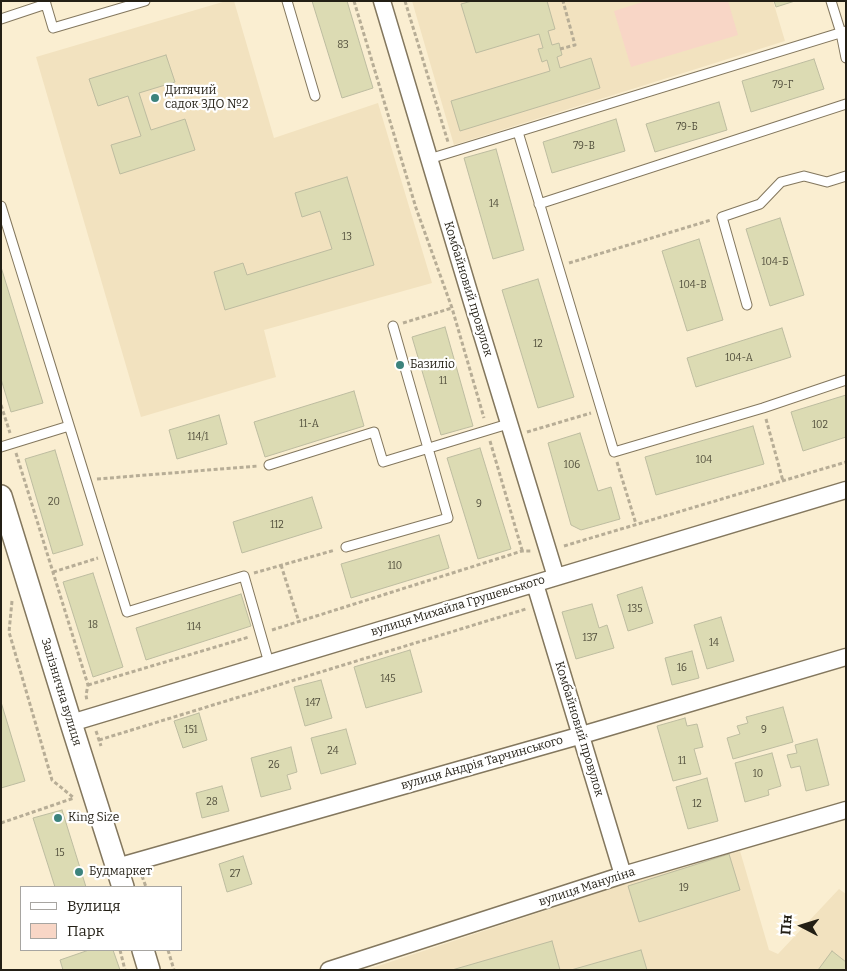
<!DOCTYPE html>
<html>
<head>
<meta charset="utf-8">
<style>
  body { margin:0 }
  #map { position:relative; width:847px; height:971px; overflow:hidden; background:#faeed1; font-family:Bitter,serif }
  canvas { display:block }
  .frame { position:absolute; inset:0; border:2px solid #231f15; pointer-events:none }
  .legend { position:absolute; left:20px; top:886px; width:162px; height:65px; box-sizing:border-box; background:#fff; border:1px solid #a7a5a1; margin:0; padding:6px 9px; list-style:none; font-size:15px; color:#231f15 }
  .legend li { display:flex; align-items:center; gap:10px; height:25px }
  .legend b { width:25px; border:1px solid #a7a5a1 }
  .north { position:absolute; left:777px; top:901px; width:50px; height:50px; -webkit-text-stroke:4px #fff; paint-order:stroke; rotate:275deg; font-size:14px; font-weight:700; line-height:20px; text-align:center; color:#231f15 }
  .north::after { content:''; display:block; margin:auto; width:18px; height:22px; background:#231f15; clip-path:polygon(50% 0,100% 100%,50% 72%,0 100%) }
</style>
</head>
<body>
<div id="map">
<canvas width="847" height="971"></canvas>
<div class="frame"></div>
<ul class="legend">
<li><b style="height:6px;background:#fff"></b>Вулиця</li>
<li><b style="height:14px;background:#f8d6c6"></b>Парк</li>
</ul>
<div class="north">Пн</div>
</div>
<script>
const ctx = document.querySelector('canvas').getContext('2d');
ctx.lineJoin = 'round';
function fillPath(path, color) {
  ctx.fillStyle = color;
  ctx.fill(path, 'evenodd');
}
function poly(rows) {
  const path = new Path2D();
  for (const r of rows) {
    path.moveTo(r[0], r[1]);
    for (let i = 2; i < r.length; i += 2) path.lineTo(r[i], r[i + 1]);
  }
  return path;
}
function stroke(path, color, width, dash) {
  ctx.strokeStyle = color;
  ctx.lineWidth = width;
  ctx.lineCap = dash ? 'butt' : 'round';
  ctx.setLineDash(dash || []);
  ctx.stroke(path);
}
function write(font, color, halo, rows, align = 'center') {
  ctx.font = font + ' Bitter,serif';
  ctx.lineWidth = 4.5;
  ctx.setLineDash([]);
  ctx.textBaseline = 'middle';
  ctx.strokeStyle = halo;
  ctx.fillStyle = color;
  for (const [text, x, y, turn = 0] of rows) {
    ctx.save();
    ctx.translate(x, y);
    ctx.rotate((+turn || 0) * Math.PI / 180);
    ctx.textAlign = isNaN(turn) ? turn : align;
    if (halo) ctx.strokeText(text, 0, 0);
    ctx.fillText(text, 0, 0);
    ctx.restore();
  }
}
fillPath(poly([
  [226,1,234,1,274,138,378,103,432,283,264,330,276,377,141,417,36,57],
  [412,1,773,1,785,41,454,145],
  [740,851,769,950,778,954,839,889,846,894,846,970,366,970,622,885]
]), '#f2e2bf');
fillPath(poly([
  [646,1,728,1,738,35,631,67,614,11]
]), '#f8d6c6');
const building = poly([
  [312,1,347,1,373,88,342,98,312,1],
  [472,1,547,1,555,29,548,31,552,45,559,43,562,55,557,57,560,68,591,58,600,88,460,131,451,101,550,71,547,60,542,62,538,49,543,48,539,34,476,53,461,4,472,1],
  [774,1,795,1,776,7,774,1],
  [166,55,175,82,139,93,151,130,185,119,195,150,120,174,111,145,141,136,128,96,98,106,89,79,166,55],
  [814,59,824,89,751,112,742,81,814,59],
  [719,102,727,130,655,152,646,124,719,102],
  [616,119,625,151,552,173,543,142,616,119],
  [496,149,524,250,493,259,464,158,496,149],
  [347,177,374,265,225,310,214,272,243,263,247,275,332,249,320,211,302,217,295,193,347,177],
  [780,218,804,295,770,306,746,229,780,218],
  [699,239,723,320,687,331,662,251,699,239],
  [1,267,43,403,11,412,1,379,1,267],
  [538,279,574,397,538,408,502,290,538,279],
  [445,327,473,426,441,435,412,337,445,327],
  [782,328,791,357,696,387,687,358,782,328],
  [354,391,364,426,265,457,254,422,354,391],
  [846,395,846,437,803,451,791,412,846,395],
  [219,415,227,444,177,459,169,430,219,415],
  [753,426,764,464,656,495,645,457,753,426],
  [580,433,598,491,611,487,620,519,581,530,571,525,548,443,580,433],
  [480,448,511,549,478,559,447,458,480,448],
  [55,450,83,545,53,554,25,459,55,450],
  [312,497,322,528,242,553,233,522,312,497],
  [439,535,449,568,351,598,341,564,439,535],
  [93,573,123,667,93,677,63,582,93,573],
  [642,587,653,623,628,631,617,595,642,587],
  [241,594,251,626,146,660,136,628,241,594],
  [592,604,599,628,607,625,614,648,576,659,562,612,592,604],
  [721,617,734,661,707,669,694,625,721,617],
  [410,650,422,692,366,708,354,667,410,650],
  [692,651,699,678,672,685,665,658,692,651],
  [321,680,332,718,305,726,294,687,321,680],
  [1,702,25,781,1,788,1,702],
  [783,707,793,742,733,759,727,738,740,734,737,726,748,723,746,717,783,707],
  [199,713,207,740,183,748,174,721,199,713],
  [685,718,687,726,697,724,703,747,694,749,701,774,673,781,657,726,685,718],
  [346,729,356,764,321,774,311,738,346,729],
  [817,739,829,785,806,791,800,766,791,768,787,755,797,753,795,745,817,739],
  [291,747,297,772,287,775,291,789,261,797,251,758,291,747],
  [772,753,781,786,768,790,769,795,745,802,735,763,772,753],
  [707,778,718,821,688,829,676,787,707,778],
  [222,786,229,811,202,818,196,793,222,786],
  [62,810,86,887,55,887,33,818,62,810],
  [729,854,740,890,639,922,628,886,729,854],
  [243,856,252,884,227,892,219,864,243,856],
  [552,941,560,970,452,970,552,941],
  [89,950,113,950,120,970,63,970,60,960,89,950],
  [641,950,647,970,571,970,641,950],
  [832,951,846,962,846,970,818,970,832,951]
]);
fillPath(building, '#dcdbb3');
stroke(building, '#bdbca0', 1);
const service = poly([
  [45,1,53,28,145,1],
  [287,1,315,96],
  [831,1,841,33,846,58],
  [1,19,46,4],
  [518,132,614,452,763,408,846,380],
  [429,159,846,31],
  [539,204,846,104],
  [1,206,127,612,244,576,269,663],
  [747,305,722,217,760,204,781,182,804,176,827,182,846,176],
  [1,447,69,426],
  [269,465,374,432,383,462,508,424],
  [346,547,448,518,393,326]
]);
const minor = poly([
  [382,1,472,302,556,577],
  [535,584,623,875],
  [71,723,846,490],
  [117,867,582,735,846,657],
  [329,970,623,875,846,810]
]);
const tertiary = poly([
  [1,496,71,723,123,887],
  [143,950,149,970]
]);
stroke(service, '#83775e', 11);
stroke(minor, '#83775e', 19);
stroke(tertiary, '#83775e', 24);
stroke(poly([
  [354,1,416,208,452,308,484,418],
  [405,1,448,142],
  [560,49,575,45,563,1],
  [569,263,711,220],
  [403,323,452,308],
  [1,405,10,433],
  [766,419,783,481],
  [527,432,591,413],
  [490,441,522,550],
  [16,453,88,685,86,695,87,701],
  [617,462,636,524],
  [97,479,258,466],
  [564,546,846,462],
  [281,565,299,622],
  [53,572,98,558],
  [254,573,335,550],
  [12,601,9,632,52,780,74,798],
  [272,630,522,551,531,551],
  [88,685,249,637],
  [96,731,101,746],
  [99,740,526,609],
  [1,823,74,798],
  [142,876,146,887],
  [120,950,125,970],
  [168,950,174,970]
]), '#b7ad96', 3, [4, 2.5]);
stroke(service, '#fff', 9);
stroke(minor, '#fff', 16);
stroke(tertiary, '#fff', 21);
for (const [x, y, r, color] of [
  [155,98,5,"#3c837d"],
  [400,365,5,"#3c837d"],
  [58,818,5,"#3c837d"],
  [79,872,5,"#3c837d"]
]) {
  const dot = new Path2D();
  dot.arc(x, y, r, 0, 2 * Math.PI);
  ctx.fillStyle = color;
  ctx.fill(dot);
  stroke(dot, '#fff', 2);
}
write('10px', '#514e3c', null, [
  ["83",343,45],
  ["79-Г",783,85],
  ["79-Б",687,127],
  ["79-В",584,146],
  ["14",494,204],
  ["13",347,237],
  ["104-Б",775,262],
  ["104-В",693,285],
  ["12",538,344],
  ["104-А",739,358],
  ["11",443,381],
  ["11-А",309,424],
  ["102",820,425],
  ["114/1",198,437],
  ["104",704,460],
  ["106",572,465],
  ["20",54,502],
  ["9",479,504],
  ["112",277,525],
  ["110",395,566],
  ["135",635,609],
  ["18",93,625],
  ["114",194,627],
  ["137",590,638],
  ["14",714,643],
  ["16",682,668],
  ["145",388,679],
  ["147",313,703],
  ["151",191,730],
  ["9",764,730],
  ["24",333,751],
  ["11",682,761],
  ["26",274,765],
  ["10",758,774],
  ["28",212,802],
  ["12",697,804],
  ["15",60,853],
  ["27",235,874],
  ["19",684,888]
]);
write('12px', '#231f15', '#fff', [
  ["Дитячий",165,91],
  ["садок ЗДО №2",165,105],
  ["Базиліо",410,365],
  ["King Size",68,818],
  ["Будмаркет",89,872]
], 'left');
write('12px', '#231f15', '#fff', [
  ["Комбайновий провулок",468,289,73],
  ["вулиця Михайла Грушевського",458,606,-17],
  ["Залізнична вулиця",61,692,73],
  ["Комбайновий провулок",579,729,73],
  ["вулиця Андрія Тарчинського",482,763,-16],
  ["вулиця Мануліна",587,887,-18]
]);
</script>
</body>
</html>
